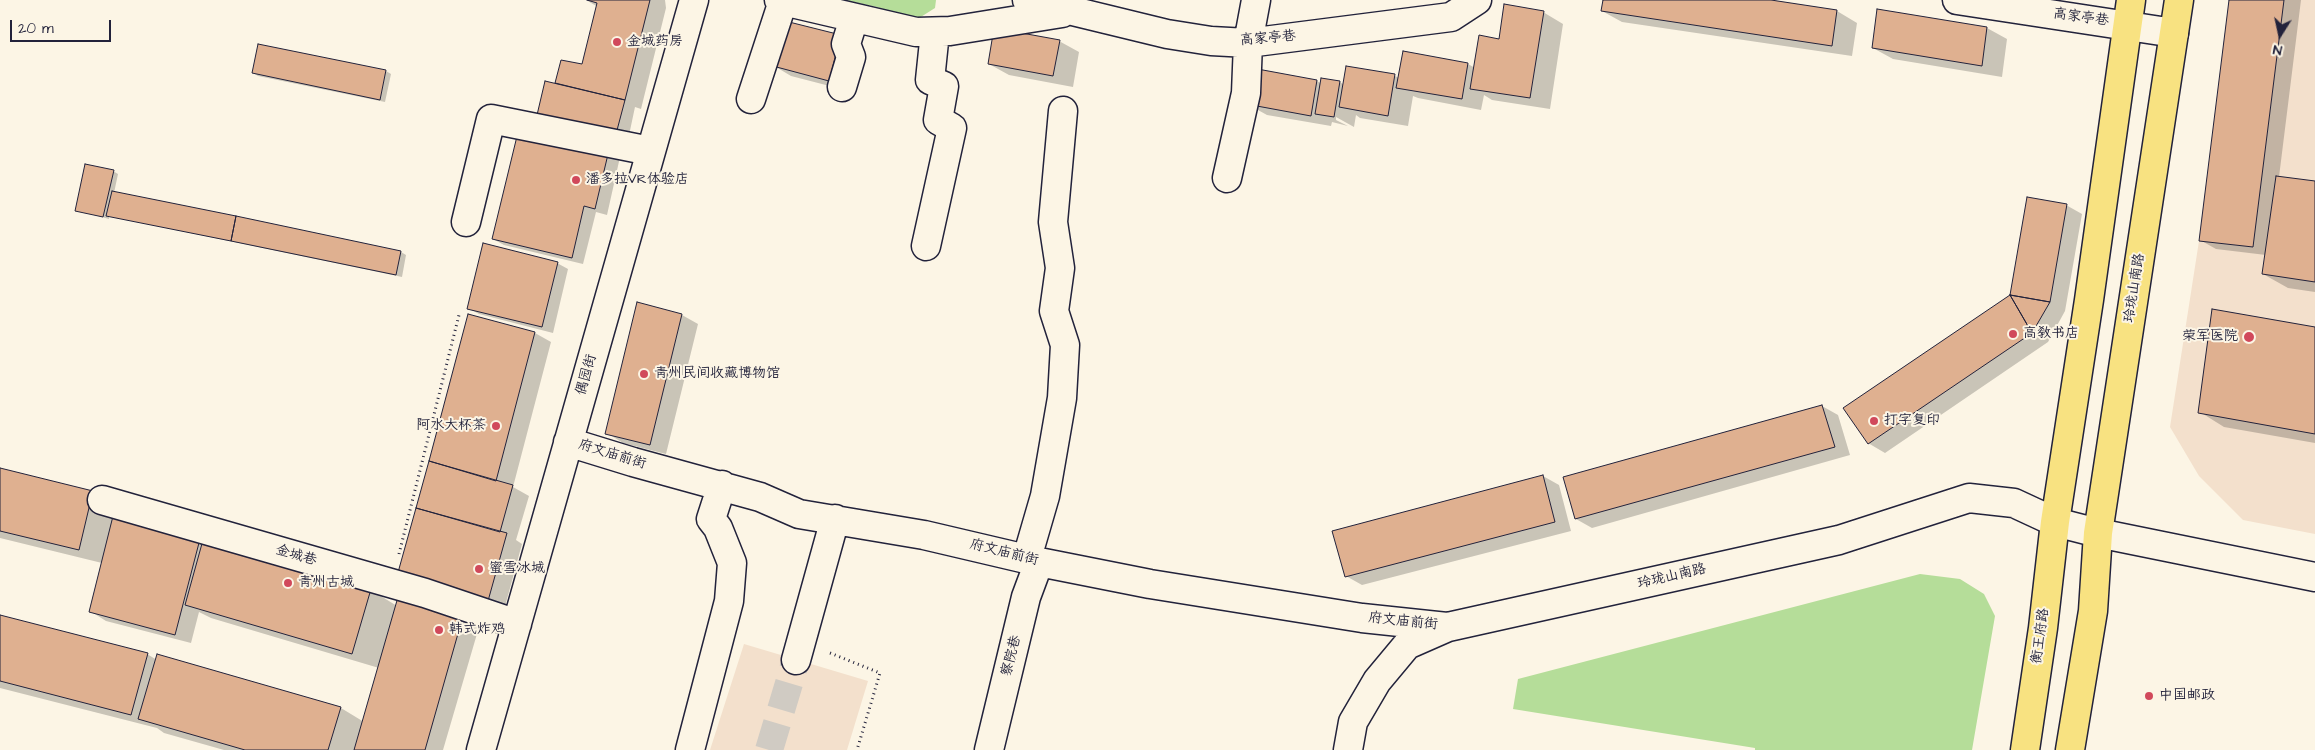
<!DOCTYPE html>
<html>
<head>
<meta charset="utf-8">
<style>
  body { margin:0 }
  #map { position:relative; width:2315px; height:750px; overflow:hidden; background:#fcf5e5; font-family:"Architects Daughter",sans-serif }
  canvas { display:block }
  .north { position:absolute; left:2255px; top:10px; width:50px; height:50px; -webkit-text-stroke:4px #fcf5e5; paint-order:stroke; rotate:190deg; font-size:14px; font-weight:700; line-height:20px; text-align:center; color:#22223b }
  .north::after { content:''; display:block; margin:auto; width:18px; height:22px; background:#22223b; clip-path:polygon(50% 0,100% 100%,50% 72%,0 100%) }
  .scale { position:absolute; left:10px; top:20px; width:101px; height:22px; box-sizing:border-box; border:2px solid #22223b; border-top:0; padding-left:6px; font-size:15px; line-height:18px; white-space:nowrap; color:#22223b; -webkit-text-stroke:4px #fcf5e5; paint-order:stroke }
</style>
</head>
<body>
<div id="map">
<canvas width="2315" height="750"></canvas>
<div class="north">N</div>
<div class="scale">20 m</div>
</div>
<script>
const ctx = document.querySelector('canvas').getContext('2d');
ctx.lineJoin = 'round';
function fillPath(path, color) {
  ctx.fillStyle = color;
  ctx.fill(path, 'evenodd');
}
function poly(rows) {
  const path = new Path2D();
  for (const r of rows) {
    path.moveTo(r[0], r[1]);
    for (let i = 2; i < r.length; i += 2) path.lineTo(r[i], r[i + 1]);
  }
  return path;
}
function stroke(path, color, width, dash) {
  ctx.strokeStyle = color;
  ctx.lineWidth = width;
  ctx.lineCap = dash ? 'butt' : 'round';
  ctx.setLineDash(dash || []);
  ctx.stroke(path);
}
function write(font, color, halo, rows, align = 'center') {
  ctx.font = font + ' "Architects Daughter","LXGW WenKai TC",sans-serif';
  ctx.lineWidth = 4;
  ctx.setLineDash([]);
  ctx.textBaseline = 'middle';
  ctx.strokeStyle = halo;
  ctx.fillStyle = color;
  for (const [text, x, y, turn = 0] of rows) {
    ctx.save();
    ctx.translate(x, y);
    ctx.rotate((+turn || 0) * Math.PI / 180);
    ctx.textAlign = isNaN(turn) ? turn : align;
    if (halo) ctx.strokeText(text, 0, 0);
    ctx.fillText(text, 0, 0);
    ctx.restore();
  }
}
fillPath(poly([
  [2284,0,2315,0,2315,534,2243,520,2199,476,2170,427,2199,241,2253,247],
  [744,644,868,681,847,750,710,750]
]), '#f3e0cc');
fillPath(poly([
  [845,0,936,0,935,8,916,20,877,7],
  [1920,574,1960,579,1984,594,1995,616,1972,750,1755,750,1755,748,1513,709,1518,679]
]), '#b5dd99');
fillPath(poly([
  [586,0,665,0,666,8,641,109,635,107,628,140,556,83,582,66,598,7],
  [1604,0,1763,0,1837,11,1857,23,1852,56,1622,22,1602,11],
  [2230,0,2301,0,2279,177,2315,183,2315,292,2288,288,2263,274,2266,255,2216,249,2200,240],
  [1878,10,1987,28,2007,39,2002,77,1893,59,1873,48],
  [1543,12,1563,24,1550,109,1492,100,1484,95,1481,110,1418,98,1413,96,1408,126,1360,118,1356,115,1354,127,1336,117,1336,120,1348,126,1332,122,1331,126,1267,115,1247,104,1253,70,1317,81,1322,84,1340,82,1344,85,1395,76,1399,78,1468,64,1475,68,1500,40],
  [1059,41,1079,52,1073,87,1009,75,989,64],
  [259,45,386,71,391,74,385,102,258,76,253,73],
  [860,48,849,91,791,76,771,64],
  [520,130,620,157,607,215,596,212,583,264,504,245,493,239],
  [113,171,118,174,114,193,401,252,406,255,402,277,109,216,109,219,76,210],
  [2066,205,2082,214,2065,311,2048,342,1885,453,1868,443,2011,295],
  [557,263,568,269,553,333,479,314,468,308],
  [682,315,698,324,666,454,623,443,607,433],
  [468,316,535,333,551,342,513,487,529,496,516,540,522,544,504,610,415,585],
  [2315,329,2315,443,2224,427,2200,412],
  [1822,406,1838,415,1850,455,1592,528,1576,519,1565,478],
  [0,470,371,590,397,606,463,617,479,627,443,750,224,750,164,733,157,728,0,688,0,616,147,654,157,660,158,655,341,708,364,722,379,668,211,618,199,612,191,643,106,621,90,611,102,563,0,538],
  [1543,476,1559,485,1571,531,1362,585,1346,576]
]), '#0003');
const building = poly([
  [587,0,650,0,625,100,555,83,561,60,582,64,597,3,587,0],
  [1603,0,1771,0,1837,10,1832,46,1601,11,1603,0],
  [2229,0,2284,0,2253,247,2199,241,2229,0],
  [1504,4,1544,11,1530,98,1470,89,1479,35,1499,39,1504,4],
  [1877,9,1987,27,1982,66,1872,48,1877,9],
  [781,20,841,35,829,81,769,65,781,20],
  [994,28,1060,40,1053,76,988,64,994,28],
  [258,44,386,70,380,100,252,73,258,44],
  [1403,51,1468,63,1462,99,1396,88,1403,51],
  [1346,66,1395,74,1388,116,1339,107,1346,66],
  [1252,68,1317,80,1311,116,1246,104,1252,68],
  [1321,78,1340,81,1334,117,1315,114,1321,78],
  [545,81,625,100,616,134,537,115,545,81],
  [519,128,609,150,595,209,584,206,572,258,492,239,519,128],
  [85,164,114,170,103,217,75,211,85,164],
  [2276,176,2315,181,2315,282,2262,274,2276,176],
  [112,191,236,216,231,241,106,216,112,191],
  [2027,197,2067,204,2050,302,2010,295,2027,197],
  [236,216,401,251,396,275,231,241,236,216],
  [483,243,558,262,542,327,467,309,483,243],
  [2010,295,2032,333,1868,444,1843,408,2010,295],
  [2010,295,2050,302,2032,333,2010,295],
  [637,302,682,314,650,445,605,434,637,302],
  [2212,309,2315,327,2315,434,2198,413,2212,309],
  [468,314,535,332,496,481,429,461,468,314],
  [1822,405,1835,447,1575,519,1563,477,1822,405],
  [429,461,513,485,500,532,416,508,429,461],
  [0,468,93,491,79,550,0,531,0,468],
  [1543,475,1555,522,1345,577,1332,531,1543,475],
  [416,508,507,533,488,601,397,576,416,508],
  [113,516,200,539,175,635,89,612,113,516],
  [203,540,371,589,352,654,185,605,203,540],
  [398,597,463,616,425,750,354,750,398,597],
  [0,615,148,653,131,715,0,681,0,615],
  [157,654,341,707,328,750,245,750,138,719,157,654]
]);
fillPath(building, '#dfb090');
stroke(building, '#22223b', 1);
stroke(poly([
  [769,750,796,660]
]), '#d0cbc3', 28, [28, 14]);
const minor = poly([
  [779,0,916,32,950,31,1062,13],
  [1027,0,1167,34,1211,41,1248,43,1451,17,1477,0],
  [1957,0,2174,33],
  [842,87,851,57,846,44,854,18],
  [751,99,783,1],
  [1227,178,1246,93,1248,43,1256,0],
  [466,222,491,119,650,151],
  [926,246,952,128,938,120,944,86,930,80,935,32],
  [568,442,633,462,760,497,799,514,924,535,1039,562,1150,584,1362,618,1447,627],
  [102,500,425,593,517,624],
  [1027,558,1045,496,1062,398,1065,345,1054,311,1060,268,1053,222,1063,111],
  [796,660,835,519],
  [481,750,694,0],
  [690,750,729,601,732,563,718,528,711,519,722,485],
  [989,750,1026,597,1039,562],
  [1348,750,1353,722,1377,681,1407,645,1448,627,1839,540,1969,498,2014,503,2055,522,2098,533,2315,577]
]);
const major = poly([
  [2025,750,2043,628,2055,522,2089,300,2131,0],
  [2070,750,2093,611,2098,533,2179,0]
]);
stroke(minor, '#22223b', 31);
stroke(major, '#22223b', 31);
stroke(poly([
  [399,554,459,315],
  [830,653,880,673,857,750]
]), '#22223b', 3, [1, 4]);
stroke(minor, '#fcf5e5', 28);
stroke(major, '#f8e281', 28);
for (const [x, y, r, color] of [
  [617,42,5,"#d1495b"],
  [576,180,5,"#d1495b"],
  [2013,334,5,"#d1495b"],
  [2249,337,6,"#d1495b"],
  [644,374,5,"#d1495b"],
  [1874,421,5,"#d1495b"],
  [496,426,5,"#d1495b"],
  [479,569,5,"#d1495b"],
  [288,583,5,"#d1495b"],
  [439,630,5,"#d1495b"],
  [2149,696,5,"#d1495b"]
]) {
  const dot = new Path2D();
  dot.arc(x, y, r, 0, 2 * Math.PI);
  ctx.fillStyle = color;
  ctx.fill(dot);
  stroke(dot, '#fcf5e5', 2);
}
write('14px', '#22223b', '#fcf5e5', [
  ["高家亭巷",2081,18,8],
  ["高家亭巷",1268,39,-5],
  ["玲珑山南路",2135,288,-81],
  ["偶园街",587,375,-74],
  ["府文庙前街",612,455,17],
  ["府文庙前街",1004,553,14],
  ["金城巷",296,556,16],
  ["玲珑山南路",1672,577,-13],
  ["府文庙前街",1403,622,6],
  ["衡王府路",2041,636,-82],
  ["察院巷",1012,656,-76]
]);
write('14px', '#22223b', '#fcf5e5', [
  ["金城药房",627,42],
  ["潘多拉VR体验店",586,180],
  ["高教书店",2023,334],
  ["荣军医院",2238,337,"right"],
  ["青州民间收藏博物馆",654,374],
  ["打字复印",1884,421],
  ["阿水大杯茶",486,426,"right"],
  ["蜜雪冰城",489,569],
  ["青州古城",298,583],
  ["韩式炸鸡",449,630],
  ["中国邮政",2159,696]
], 'left');
</script>
</body>
</html>
